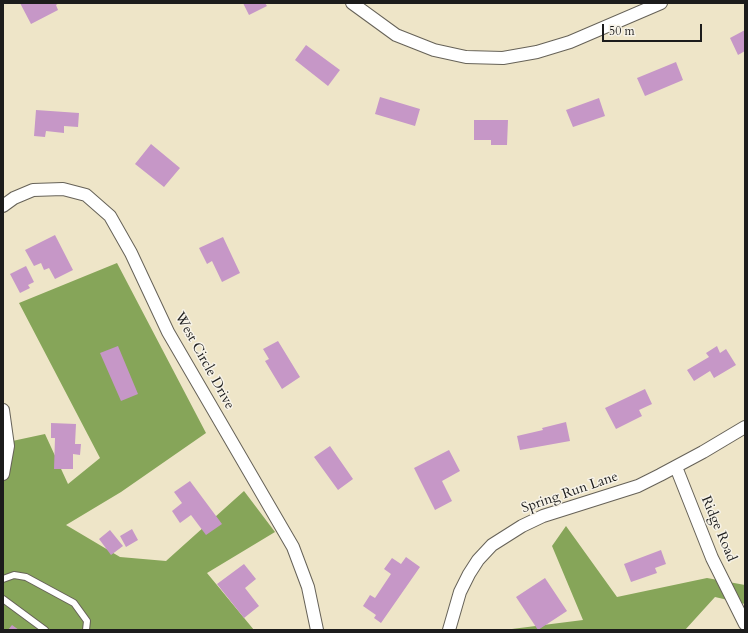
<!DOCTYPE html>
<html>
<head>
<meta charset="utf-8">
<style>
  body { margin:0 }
  #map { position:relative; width:748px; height:633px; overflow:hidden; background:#eee5c8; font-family:Cardo,serif }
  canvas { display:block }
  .frame { position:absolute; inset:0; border:4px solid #1c1c1c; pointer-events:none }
  .scale { position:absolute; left:602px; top:24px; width:100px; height:18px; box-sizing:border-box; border:2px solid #1c1c1c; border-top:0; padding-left:5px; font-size:12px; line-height:14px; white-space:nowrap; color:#1c1c1c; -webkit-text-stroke:3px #f7f3e8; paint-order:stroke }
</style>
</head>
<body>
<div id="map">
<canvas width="748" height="633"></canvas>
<div class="frame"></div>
<div class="scale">50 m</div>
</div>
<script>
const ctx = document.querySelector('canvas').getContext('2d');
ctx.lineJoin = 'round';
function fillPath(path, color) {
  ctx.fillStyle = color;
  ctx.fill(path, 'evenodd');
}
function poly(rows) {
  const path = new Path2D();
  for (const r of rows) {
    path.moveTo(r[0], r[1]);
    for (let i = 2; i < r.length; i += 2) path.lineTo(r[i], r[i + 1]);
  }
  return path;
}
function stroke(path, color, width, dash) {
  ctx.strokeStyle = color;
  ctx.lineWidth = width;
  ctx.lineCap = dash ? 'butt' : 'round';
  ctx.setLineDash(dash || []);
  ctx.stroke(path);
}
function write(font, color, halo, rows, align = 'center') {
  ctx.font = font + ' Cardo,serif';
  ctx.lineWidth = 3;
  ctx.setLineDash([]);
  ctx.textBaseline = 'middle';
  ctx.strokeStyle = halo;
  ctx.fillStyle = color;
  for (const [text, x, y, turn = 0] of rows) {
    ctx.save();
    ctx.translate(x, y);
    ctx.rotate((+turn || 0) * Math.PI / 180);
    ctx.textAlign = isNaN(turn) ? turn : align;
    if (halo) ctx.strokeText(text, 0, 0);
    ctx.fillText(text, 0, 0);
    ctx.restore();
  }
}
fillPath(poly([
  [117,263,206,433,121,492,66,525,120,557,166,561,244,491,275,532,207,573,254,630,3,630,3,443,45,434,68,484,100,458,19,303],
  [566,526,617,597,707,578,745,585,745,604,715,597,685,630,504,630,583,620,552,546]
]), '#86a559');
fillPath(poly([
  [20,3,59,3,56,5,58,10,31,24],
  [243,3,265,3,267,6,249,15],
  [745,30,745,51,738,55,730,38],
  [306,45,340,70,328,86,295,60],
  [676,62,683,80,645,96,637,78],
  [380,97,420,109,415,126,375,114],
  [599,98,605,116,573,127,566,110],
  [36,110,79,113,78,127,64,126,64,133,46,131,45,137,34,136],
  [474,120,508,120,507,145,491,145,491,140,474,140],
  [151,144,180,168,164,187,135,164],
  [55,235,73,270,55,279,49,268,44,270,41,263,34,266,25,250],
  [223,237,240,273,222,282,212,261,207,264,199,248],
  [26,266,34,282,28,285,30,288,20,293,10,274],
  [278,341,300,377,282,389,265,361,269,359,263,349],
  [118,346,138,394,121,401,100,353],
  [717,346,720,353,726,349,736,365,714,378,710,371,694,381,687,370,709,357,706,353],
  [645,389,652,404,639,410,642,416,616,429,605,408],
  [566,422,570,441,520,450,517,436,543,430,542,428],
  [51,423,76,424,75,444,81,444,80,455,73,454,73,469,54,469,55,438,51,438],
  [330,446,353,479,338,490,314,457],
  [449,450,460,471,442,481,452,501,435,510,414,468],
  [190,481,222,524,206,535,191,515,180,523,172,511,182,503,174,492],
  [132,529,138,540,126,547,120,536],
  [110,530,123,546,111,555,99,539],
  [661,550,666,564,655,568,657,573,631,582,624,564],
  [406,557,420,567,381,623,374,618,376,615,363,606,370,595,375,598,391,574,384,569,392,558,401,564],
  [244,564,256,579,245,588,259,606,244,618,217,584],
  [545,578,567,611,538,630,516,597],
  [12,625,19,630,8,630]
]), '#c697c7');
const service = poly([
  [3,579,14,575,26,577,74,603,87,621,86,630],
  [3,599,45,630]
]);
const minor = poly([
  [352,3,396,35,434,50,466,57,503,58,537,52,570,42,661,3],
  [3,206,14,198,33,190,63,189,86,195,110,216,131,253,168,332,293,547,308,587,317,630],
  [3,410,8,446,3,474],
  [676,467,712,558,745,624],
  [449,630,460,592,469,574,478,560,492,545,522,526,543,516,638,486,660,475,703,452,745,427]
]);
stroke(service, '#666258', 8);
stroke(minor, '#666258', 14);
stroke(service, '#fff', 6);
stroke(minor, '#fff', 12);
write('14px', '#1c1c1c', '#f7f3e8', [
  ["West Circle Drive",204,361,61],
  ["Spring Run Lane",570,493,-19],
  ["Ridge Road",718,529,67]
]);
</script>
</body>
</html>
